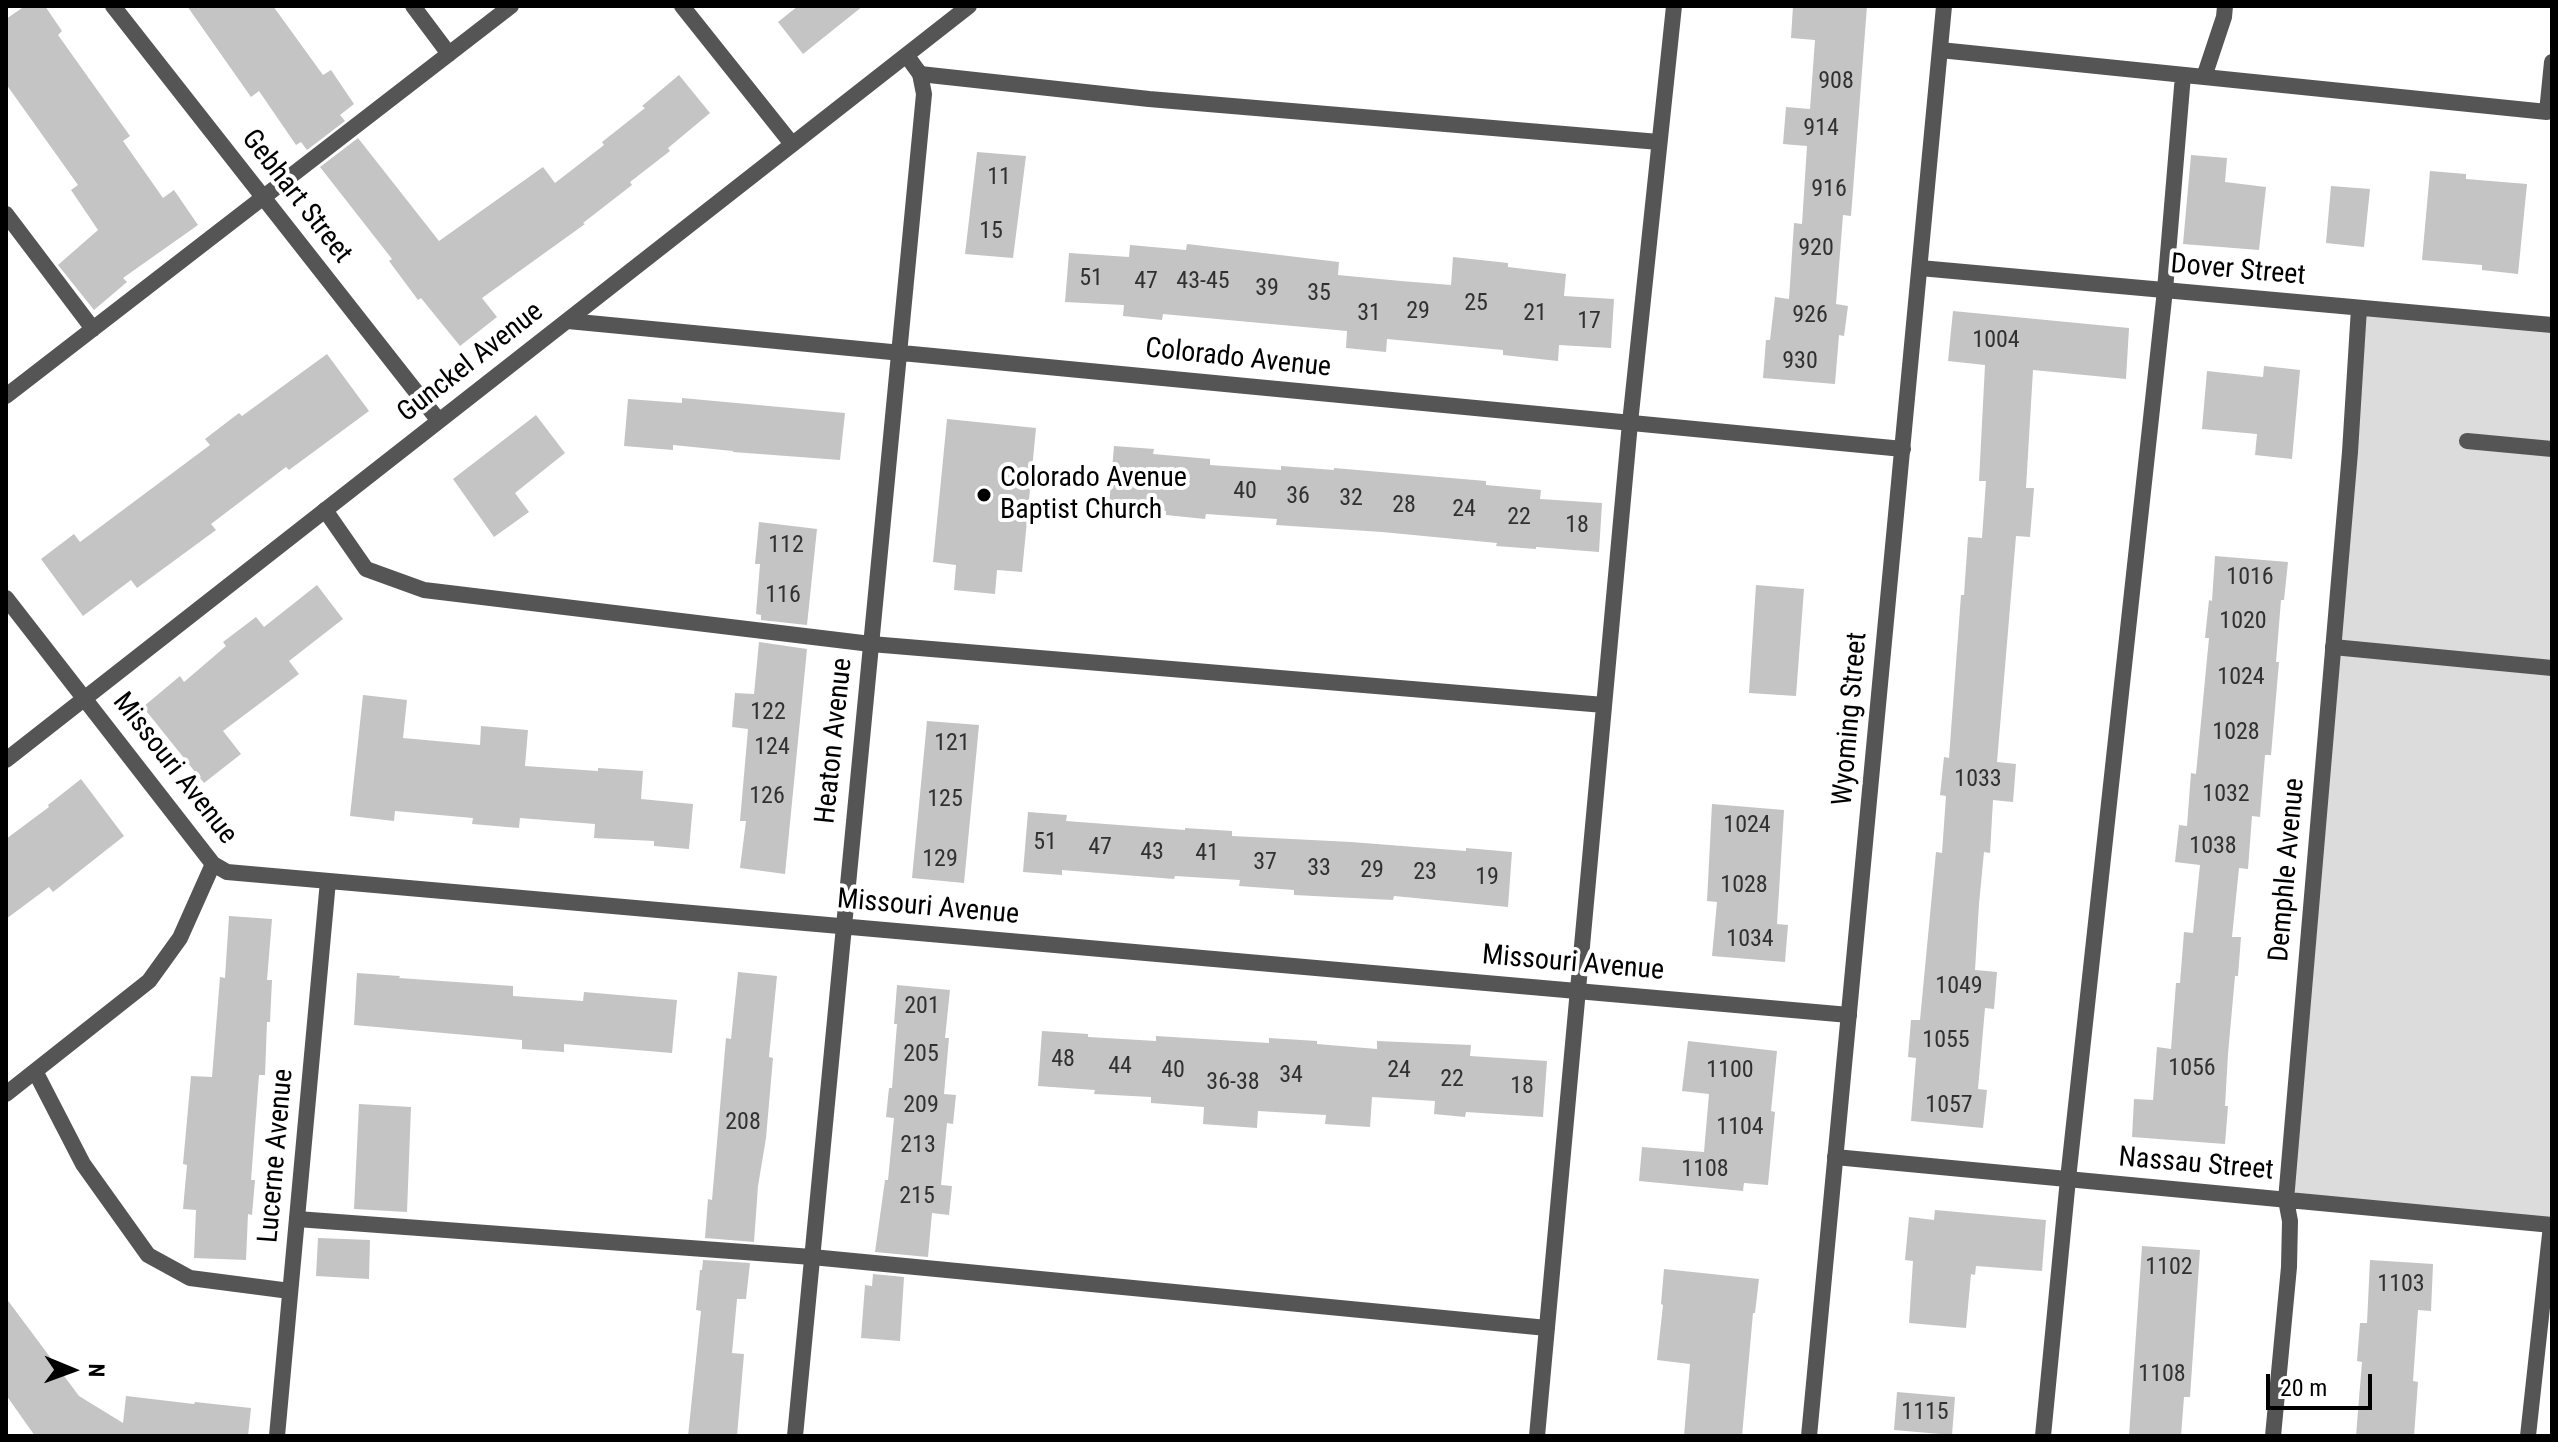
<!DOCTYPE html>
<html>
<head>
<meta charset="utf-8">
<style>
  body { margin:0 }
  #map { position:relative; width:2558px; height:1442px; overflow:hidden; background:#fff; font-family:"Roboto Condensed",sans-serif }
  canvas { display:block }
  .frame { position:absolute; inset:0; border:8px solid #000; pointer-events:none }
  .north { position:absolute; left:32px; top:1330px; width:80px; height:80px; -webkit-text-stroke:6px #fff; paint-order:stroke; rotate:91deg; font-size:22px; font-weight:700; line-height:32px; text-align:center; color:#000 }
  .north::after { content:''; display:block; margin:auto; width:28px; height:36px; background:#000; clip-path:polygon(50% 0,100% 100%,50% 72%,0 100%) }
  .scale { position:absolute; left:2266px; top:1374px; width:106px; height:36px; box-sizing:border-box; border:4px solid #000; border-top:0; padding-left:10px; font-size:24px; line-height:28px; white-space:nowrap; color:#000; -webkit-text-stroke:6px #fff; paint-order:stroke }
</style>
</head>
<body>
<div id="map">
<canvas width="2558" height="1442"></canvas>
<div class="frame"></div>
<div class="north">N</div>
<div class="scale">20 m</div>
</div>
<script>
const ctx = document.querySelector('canvas').getContext('2d');
ctx.lineJoin = 'round';
function fillPath(path, color) {
  ctx.fillStyle = color;
  ctx.fill(path, 'evenodd');
}
function poly(rows) {
  const path = new Path2D();
  for (const r of rows) {
    path.moveTo(r[0], r[1]);
    for (let i = 2; i < r.length; i += 2) path.lineTo(r[i], r[i + 1]);
  }
  return path;
}
function stroke(path, color, width, dash) {
  ctx.strokeStyle = color;
  ctx.lineWidth = width;
  ctx.lineCap = dash ? 'butt' : 'round';
  ctx.setLineDash(dash || []);
  ctx.stroke(path);
}
function write(font, color, halo, rows, align = 'center') {
  ctx.font = font + ' "Roboto Condensed",sans-serif';
  ctx.lineWidth = 8;
  ctx.setLineDash([]);
  ctx.textBaseline = 'middle';
  ctx.strokeStyle = halo;
  ctx.fillStyle = color;
  for (const [text, x, y, turn = 0] of rows) {
    ctx.save();
    ctx.translate(x, y);
    ctx.rotate((+turn || 0) * Math.PI / 180);
    ctx.textAlign = isNaN(turn) ? turn : align;
    if (halo) ctx.strokeText(text, 0, 0);
    ctx.fillText(text, 0, 0);
    ctx.restore();
  }
}
fillPath(poly([
  [2359,308,2552,325,2552,1225,2286,1200]
]), '#dcdcdc');
fillPath(poly([
  [25,6,45,6,62,31,58,35,130,136,123,141,163,198,174,190,198,225,123,278,127,282,94,310,58,265,98,230,71,190,78,185,6,84,6,19],
  [187,6,273,6,323,75,331,70,354,104,340,115,345,121,307,150,301,142,296,145,259,91,251,97],
  [798,6,863,6,803,54,778,22],
  [1793,6,1867,6,1851,216,1843,215,1836,304,1848,306,1844,336,1839,335,1835,384,1763,378,1766,340,1770,340,1775,297,1789,299,1794,223,1802,224,1807,146,1783,144,1786,107,1810,109,1815,40,1791,38],
  [679,75,710,113,668,148,670,151,630,182,632,185,583,223,585,224,482,298,497,317,460,346,421,298,418,300,389,261,392,259,320,167,358,138,439,241,543,167,555,183,604,145,602,142,645,108,642,106],
  [977,152,1026,156,1013,258,965,254],
  [2191,155,2227,158,2225,182,2266,187,2259,250,2183,244],
  [2430,171,2466,174,2466,179,2527,184,2518,274,2482,270,2482,265,2422,260],
  [2331,186,2370,189,2364,247,2326,243],
  [1187,244,1339,262,1338,275,1401,281,1451,285,1453,257,1508,263,1508,267,1566,274,1564,296,1614,299,1611,348,1559,345,1558,361,1503,355,1503,350,1387,339,1386,352,1346,348,1347,331,1163,314,1162,320,1123,316,1124,305,1065,302,1069,253,1129,257,1130,245,1186,250],
  [1953,311,2129,328,2126,379,2033,370,2026,488,2034,488,2030,537,2016,536,1997,762,2016,764,2013,802,1993,800,1990,853,1984,852,1979,904,1975,970,1997,972,1994,1009,1985,1008,1978,1089,1987,1090,1983,1128,1911,1121,1916,1058,1908,1057,1911,1020,1920,1020,1936,852,1942,853,1946,796,1940,795,1944,757,1949,758,1961,595,1964,595,1968,537,1982,538,1986,481,1979,481,1985,365,1948,361],
  [327,354,369,411,289,470,286,467,211,524,216,530,137,588,131,580,83,616,41,559,74,534,80,542,210,445,205,439,239,413,242,416],
  [2264,366,2300,370,2292,459,2255,455,2257,434,2202,429,2207,371,2263,377],
  [682,398,845,413,840,460,733,452,733,451,673,445,673,450,624,446,628,399,682,403],
  [536,415,565,453,515,493,529,512,494,537,453,479],
  [947,419,1036,428,1022,572,997,570,995,594,954,590,956,565,933,562],
  [1114,446,1154,449,1153,454,1210,459,1210,465,1281,470,1281,466,1334,470,1334,468,1486,481,1486,485,1541,490,1540,499,1602,503,1599,552,1536,547,1536,549,1496,546,1497,543,1382,532,1276,525,1277,519,1206,514,1205,519,1166,515,1166,511,1109,506],
  [759,522,817,529,807,625,761,620,761,615,756,614,760,564,755,564],
  [2215,556,2288,562,2284,600,2281,600,2276,662,2279,662,2271,755,2265,755,2260,817,2252,816,2248,869,2239,868,2232,937,2241,937,2238,976,2235,976,2228,1054,2225,1106,2228,1106,2225,1144,2132,1137,2134,1099,2153,1100,2157,1047,2171,1049,2176,983,2180,983,2184,932,2193,933,2200,865,2175,862,2179,825,2187,826,2191,773,2196,774,2209,638,2205,638,2209,600,2212,601],
  [317,585,343,619,289,661,299,674,223,731,241,754,204,783,143,707,180,676,184,682,226,646,223,642,256,617,264,627],
  [1756,585,1804,589,1796,696,1749,693],
  [759,642,807,649,785,874,740,868,746,821,740,821,748,729,732,727,735,693,754,694],
  [363,695,407,700,403,738,480,745,481,726,528,730,525,766,598,771,598,768,643,771,641,799,693,804,689,849,654,846,654,841,594,838,595,824,520,818,519,828,472,824,473,818,395,811,394,821,350,816],
  [927,721,979,725,964,883,912,878],
  [81,779,124,836,53,892,49,887,6,919,6,839,49,807,48,805],
  [1712,804,1784,810,1777,924,1788,925,1785,962,1712,956,1717,902,1707,901],
  [1028,812,1067,815,1066,821,1185,830,1185,828,1232,831,1232,836,1351,842,1466,851,1466,848,1512,852,1508,907,1394,896,1393,900,1294,895,1294,890,1239,886,1240,880,1175,876,1174,879,1062,870,1062,875,1023,872],
  [229,916,272,919,267,980,272,980,270,1022,267,1022,265,1075,259,1075,251,1180,255,1180,252,1215,248,1214,246,1260,194,1258,196,1210,183,1209,187,1165,183,1164,191,1076,212,1077,220,977,225,978],
  [738,972,777,976,769,1057,773,1058,766,1138,758,1186,754,1242,705,1238,708,1199,712,1200,726,1038,731,1039],
  [357,973,400,976,399,978,513,986,513,996,583,1001,584,992,677,1000,672,1053,564,1044,564,1052,522,1049,522,1040,354,1025],
  [897,985,950,990,945,1038,949,1038,944,1094,956,1095,953,1124,947,1123,941,1185,952,1186,949,1215,932,1213,928,1257,875,1252,885,1180,888,1180,894,1118,886,1117,889,1088,892,1088,897,1024,894,1024],
  [1042,1031,1088,1034,1088,1037,1156,1041,1156,1036,1269,1043,1269,1038,1317,1041,1317,1044,1377,1049,1377,1041,1471,1045,1470,1056,1547,1061,1543,1117,1466,1112,1465,1117,1434,1114,1435,1101,1372,1097,1370,1127,1325,1124,1326,1115,1258,1111,1257,1128,1203,1124,1204,1107,1151,1103,1151,1097,1094,1094,1095,1090,1038,1086],
  [1688,1041,1777,1051,1771,1111,1775,1112,1768,1185,1744,1183,1743,1191,1639,1181,1642,1147,1704,1152,1709,1094,1682,1091],
  [359,1104,411,1107,407,1212,354,1209],
  [1935,1210,2046,1220,2042,1271,1976,1266,1975,1275,1971,1274,1966,1328,1909,1323,1913,1261,1905,1260,1909,1217,1934,1220],
  [318,1238,370,1240,369,1279,316,1276],
  [2142,1246,2200,1250,2190,1397,2184,1397,2181,1436,2129,1436],
  [703,1260,750,1263,746,1299,737,1299,732,1353,744,1354,737,1436,688,1436,701,1311,696,1310,700,1270,702,1270],
  [2370,1260,2433,1264,2431,1311,2418,1310,2413,1381,2418,1382,2414,1436,2356,1436,2362,1362,2357,1361,2360,1323,2367,1323],
  [1664,1269,1759,1279,1755,1313,1753,1313,1742,1436,1684,1436,1690,1364,1657,1360,1663,1305,1661,1304],
  [873,1274,904,1277,900,1341,861,1338,865,1285,872,1286],
  [6,1298,79,1396,123,1423,126,1396,194,1404,195,1402,251,1408,248,1436,35,1436,6,1395],
  [1897,1392,1955,1397,1952,1435,1894,1430]
]), '#c4c4c4');
stroke(poly([
  [413,6,449,54],
  [1940,50,2547,112,2552,62],
  [920,74,1149,99,1659,142],
  [2204,77,2224,17,2225,6],
  [6,214,93,329],
  [6,396,511,6],
  [2467,441,2552,449],
  [325,510,366,569,424,590,871,644,1604,705],
  [2333,647,2552,668],
  [35,1071,83,1164,148,1255,190,1278,290,1291],
  [6,1094,149,981,180,938,213,864],
  [297,1219,812,1257,1547,1328],
  [1537,1436,1630,423,1674,6],
  [2043,1436,2068,1179,2165,290,2183,75],
  [2528,1436,2551,1225]
]), '#555', 16);
stroke(poly([
  [113,6,439,421],
  [682,6,792,144],
  [1920,268,2552,325],
  [568,321,1903,449],
  [6,598,213,864,227,872,1849,1015],
  [6,760,969,6],
  [1835,1157,2552,1225],
  [277,1436,328,881],
  [795,1436,924,94,920,74,907,56],
  [2273,1436,2289,1267,2290,1221,2286,1200,2350,452,2359,308]
]), '#555', 16);
stroke(poly([
  [1809,1436,1944,6]
]), '#555', 16);
for (const [x, y, r, color] of [
  [984,495,8,"#000"]
]) {
  const dot = new Path2D();
  dot.arc(x, y, r, 0, 2 * Math.PI);
  ctx.fillStyle = color;
  ctx.fill(dot);
  stroke(dot, '#fff', 3);
}
write('24px', '#313131', null, [
  ["908",1836,82],
  ["914",1821,129],
  ["11",999,178],
  ["916",1829,190],
  ["15",991,232],
  ["920",1816,249],
  ["51",1091,279],
  ["47",1146,282],
  ["43-45",1203,282],
  ["39",1267,289],
  ["35",1319,294],
  ["25",1476,304],
  ["29",1418,312],
  ["31",1369,314],
  ["21",1535,314],
  ["926",1810,316],
  ["17",1589,322],
  ["1004",1996,341],
  ["930",1800,362],
  ["40",1245,492],
  ["36",1298,497],
  ["32",1351,499],
  ["28",1404,506],
  ["24",1464,510],
  ["22",1519,518],
  ["18",1577,526],
  ["112",786,546],
  ["1016",2250,578],
  ["116",783,596],
  ["1020",2243,622],
  ["1024",2241,678],
  ["122",768,713],
  ["1028",2236,733],
  ["121",952,744],
  ["124",772,748],
  ["1033",1978,780],
  ["1032",2226,795],
  ["126",767,797],
  ["125",945,800],
  ["1024",1747,826],
  ["51",1045,843],
  ["1038",2213,847],
  ["47",1100,848],
  ["43",1152,853],
  ["41",1207,854],
  ["129",940,860],
  ["37",1265,863],
  ["33",1319,869],
  ["29",1372,871],
  ["23",1425,873],
  ["19",1487,878],
  ["1028",1744,886],
  ["1034",1750,940],
  ["1049",1959,987],
  ["201",922,1007],
  ["1055",1946,1041],
  ["205",921,1055],
  ["48",1063,1060],
  ["44",1120,1067],
  ["1056",2192,1069],
  ["40",1173,1071],
  ["24",1399,1071],
  ["1100",1730,1071],
  ["34",1291,1076],
  ["22",1452,1080],
  ["36-38",1233,1083],
  ["18",1522,1087],
  ["209",921,1106],
  ["1057",1949,1106],
  ["208",743,1123],
  ["1104",1740,1128],
  ["213",918,1146],
  ["1108",1705,1170],
  ["215",917,1197],
  ["1102",2169,1268],
  ["1103",2401,1285],
  ["1108",2162,1375],
  ["1115",1925,1413]
]);
write('28px', '#000', '#fff', [
  ["Gebhart Street",296,197,52],
  ["Dover Street",2238,271,5],
  ["Colorado Avenue",1238,359,6],
  ["Gunckel Avenue",471,363,-38],
  ["Wyoming Street",1851,719,-85],
  ["Heaton Avenue",835,741,-84],
  ["Missouri Avenue",174,769,52],
  ["Demphle Avenue",2288,870,-85],
  ["Missouri Avenue",928,908,5],
  ["Missouri Avenue",1573,964,5],
  ["Lucerne Avenue",277,1156,-85],
  ["Nassau Street",2196,1165,5]
]);
write('28px', '#000', '#fff', [
  ["Colorado Avenue",1000,479],
  ["Baptist Church",1000,511]
], 'left');
</script>
</body>
</html>
